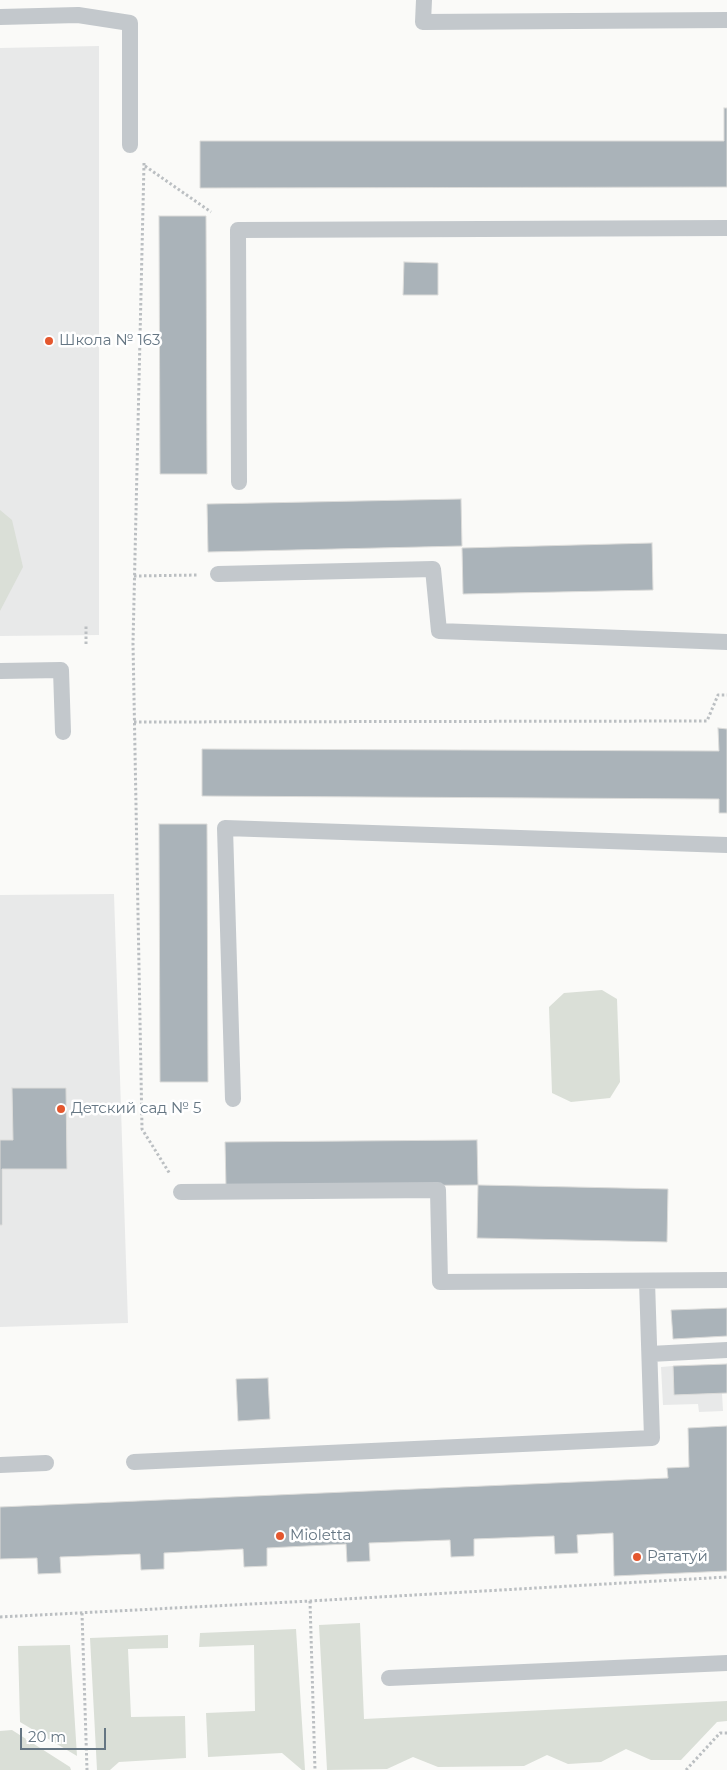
<!DOCTYPE html>
<html>
<head>
<meta charset="utf-8">
<style>
  body { margin:0 }
  #map { position:relative; width:727px; height:1770px; overflow:hidden; background:#fafaf8; font-family:Montserrat,sans-serif }
  canvas { display:block }
  .scale { position:absolute; left:20px; top:1728px; width:86px; height:22px; box-sizing:border-box; border:2px solid #657683; border-top:0; padding-left:6px; font-size:15px; line-height:18px; white-space:nowrap; color:#657683; -webkit-text-stroke:4px #fff; paint-order:stroke }
</style>
</head>
<body>
<div id="map">
<canvas width="727" height="1770"></canvas>
<div class="scale">20 m</div>
</div>
<script>
const ctx = document.querySelector('canvas').getContext('2d');
ctx.lineJoin = 'round';
function fillPath(path, color) {
  ctx.fillStyle = color;
  ctx.fill(path, 'evenodd');
}
function poly(rows) {
  const path = new Path2D();
  for (const r of rows) {
    path.moveTo(r[0], r[1]);
    for (let i = 2; i < r.length; i += 2) path.lineTo(r[i], r[i + 1]);
  }
  return path;
}
function stroke(path, color, width, dash) {
  ctx.strokeStyle = color;
  ctx.lineWidth = width;
  ctx.lineCap = dash ? 'butt' : 'round';
  ctx.setLineDash(dash || []);
  ctx.stroke(path);
}
function write(font, color, halo, rows, align = 'center') {
  ctx.font = font + ' Montserrat,sans-serif';
  ctx.lineWidth = 5;
  ctx.setLineDash([]);
  ctx.textBaseline = 'middle';
  ctx.strokeStyle = halo;
  ctx.fillStyle = color;
  for (const [text, x, y, turn = 0] of rows) {
    ctx.save();
    ctx.translate(x, y);
    ctx.rotate((+turn || 0) * Math.PI / 180);
    ctx.textAlign = isNaN(turn) ? turn : align;
    if (halo) ctx.strokeText(text, 0, 0);
    ctx.fillText(text, 0, 0);
    ctx.restore();
  }
}
fillPath(poly([
  [99,46,99,635,0,636,0,48],
  [114,894,128,1323,0,1327,0,895],
  [673,1366,674,1395,722,1393,723,1411,699,1412,698,1404,663,1405,661,1367]
]), '#e8e9e9');
fillPath(poly([
  [0,510,12,520,23,567,0,611],
  [602,990,617,999,620,1082,610,1098,571,1102,552,1093,549,1007,564,993],
  [360,1623,364,1719,727,1701,727,1721,717,1722,681,1760,651,1760,626,1749,601,1762,568,1764,547,1755,524,1766,438,1767,413,1757,387,1769,327,1770,319,1625],
  [296,1629,305,1770,302,1770,282,1753,208,1757,206,1713,255,1711,254,1645,199,1647,200,1633],
  [168,1635,168,1648,128,1649,131,1717,185,1716,186,1758,119,1762,110,1770,97,1770,90,1638],
  [70,1645,77,1756,20,1722,18,1646],
  [12,1730,70,1767,71,1770,0,1770,0,1731]
]), '#dadfd7');
const building = poly([
  [724,108,727,108,727,187,200,188,200,141,724,141,724,108],
  [159,216,206,216,207,474,160,474,159,216],
  [404,262,438,263,438,295,403,295,404,262],
  [461,499,462,546,208,552,207,504,461,499],
  [652,543,653,590,463,594,462,548,652,543],
  [718,728,727,729,727,813,719,813,719,799,202,796,202,749,719,751,718,728],
  [159,824,207,824,208,1082,160,1082,159,824],
  [12,1088,66,1088,67,1169,2,1169,2,1225,0,1225,0,1140,13,1140,12,1088],
  [477,1140,478,1185,226,1187,225,1142,477,1140],
  [478,1185,668,1189,667,1242,477,1238,478,1185],
  [727,1308,727,1336,673,1339,671,1310,727,1308],
  [727,1364,727,1393,674,1395,673,1366,727,1364],
  [268,1378,270,1419,238,1421,236,1379,268,1378],
  [727,1426,727,1571,614,1576,613,1533,577,1535,578,1553,555,1554,554,1536,474,1539,474,1556,451,1557,450,1540,369,1543,370,1561,347,1562,346,1544,267,1548,267,1566,244,1567,243,1549,164,1553,164,1569,141,1570,140,1554,60,1557,61,1573,38,1574,37,1558,0,1559,0,1507,668,1478,667,1468,689,1467,688,1428,727,1426]
]);
fillPath(building, '#aab3b9');
stroke(building, '#dcdcda', 1);
stroke(poly([
  [144,163,133,643,142,1129,170,1174],
  [145,166,211,212],
  [134,576,197,575],
  [86,644,86,624],
  [134,722,707,721,718,695,727,695],
  [310,1601,315,1770],
  [82,1613,87,1770],
  [0,1617,310,1601,727,1577],
  [686,1770,720,1733,727,1733]
]), '#bbbfc2', 3, [2.5, 2.5]);
stroke(poly([
  [424,0,423,22,727,20],
  [0,17,78,15,130,23,130,145],
  [239,482,238,230,727,228],
  [218,574,433,569,439,631,727,642],
  [0,671,61,670,63,732],
  [233,1099,225,828,727,845],
  [181,1192,438,1190,440,1282,727,1280],
  [650,1354,727,1350],
  [134,1462,652,1438,647,1281],
  [0,1465,46,1463],
  [389,1678,727,1663]
]), '#c3c8cc', 16);
for (const [x, y, r, color] of [
  [49,341,5,"#e4572e"],
  [61,1109,5,"#e4572e"],
  [280,1536,5,"#e4572e"],
  [637,1557,5,"#e4572e"]
]) {
  const dot = new Path2D();
  dot.arc(x, y, r, 0, 2 * Math.PI);
  ctx.fillStyle = color;
  ctx.fill(dot);
  stroke(dot, '#fff', 2);
}
write('15px', '#657683', '#fff', [
  ["Школа № 163",59,341],
  ["Детский сад № 5",71,1109],
  ["Mioletta",290,1536],
  ["Рататуй",647,1557]
], 'left');
</script>
</body>
</html>
